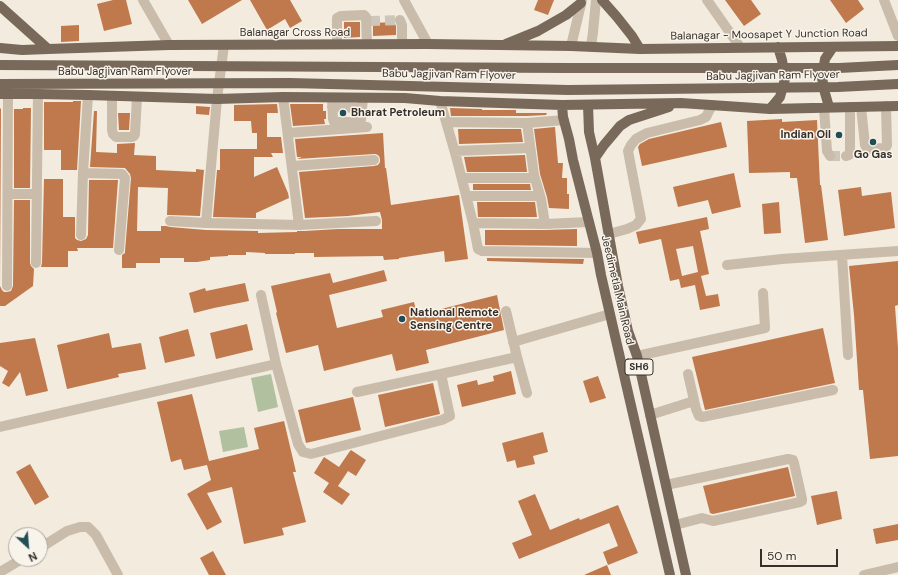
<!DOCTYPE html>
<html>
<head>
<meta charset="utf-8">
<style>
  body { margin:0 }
  #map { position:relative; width:898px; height:575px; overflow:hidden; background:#f2ebde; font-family:"DM Sans",sans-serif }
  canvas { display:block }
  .north { position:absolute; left:8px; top:527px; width:40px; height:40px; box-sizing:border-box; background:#f9f4eb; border:1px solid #aba69e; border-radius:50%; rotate:154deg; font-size:11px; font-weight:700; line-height:16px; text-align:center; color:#37302a }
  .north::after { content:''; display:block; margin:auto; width:14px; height:18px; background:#214d57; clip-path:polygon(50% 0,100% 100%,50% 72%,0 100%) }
  .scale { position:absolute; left:760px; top:549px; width:78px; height:18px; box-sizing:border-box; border:2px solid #37302a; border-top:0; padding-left:5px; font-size:12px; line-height:14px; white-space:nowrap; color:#37302a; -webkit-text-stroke:3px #f9f4eb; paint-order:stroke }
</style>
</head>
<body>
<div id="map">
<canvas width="898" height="575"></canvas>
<div class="north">N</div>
<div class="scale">50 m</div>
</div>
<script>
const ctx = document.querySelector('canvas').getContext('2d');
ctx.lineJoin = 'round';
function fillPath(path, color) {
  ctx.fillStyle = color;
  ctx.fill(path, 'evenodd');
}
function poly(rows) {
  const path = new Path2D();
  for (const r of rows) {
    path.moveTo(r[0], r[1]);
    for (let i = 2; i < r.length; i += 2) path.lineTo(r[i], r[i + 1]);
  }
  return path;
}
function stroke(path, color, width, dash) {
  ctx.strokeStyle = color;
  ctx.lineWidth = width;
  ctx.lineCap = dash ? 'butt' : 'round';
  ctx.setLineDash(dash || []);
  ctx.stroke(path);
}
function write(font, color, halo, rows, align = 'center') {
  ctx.font = font + ' "DM Sans",sans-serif';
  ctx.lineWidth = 3;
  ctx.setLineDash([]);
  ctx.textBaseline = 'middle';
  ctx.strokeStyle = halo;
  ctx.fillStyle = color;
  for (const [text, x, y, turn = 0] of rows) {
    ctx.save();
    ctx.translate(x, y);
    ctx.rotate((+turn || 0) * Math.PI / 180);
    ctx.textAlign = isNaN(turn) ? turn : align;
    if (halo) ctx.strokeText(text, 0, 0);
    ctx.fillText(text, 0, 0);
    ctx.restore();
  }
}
fillPath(poly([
  [271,374,278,407,258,412,251,378],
  [244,427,248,447,223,452,219,431]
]), '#b1c09f');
fillPath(poly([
  [113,0,126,0,132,24,104,31,97,4],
  [188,0,242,0,202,24],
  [250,0,290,0,302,21,290,28,285,19,267,30],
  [538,0,554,0,548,15,534,10],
  [725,0,751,0,761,14,744,26],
  [830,0,858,0,864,9,846,23],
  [344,22,360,22,360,37,344,38],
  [394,22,396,26,396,35,373,36,373,23],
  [79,25,79,41,61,42,61,26],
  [73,101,81,101,77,170,61,170,61,150,44,150,44,102,73,102],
  [277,104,278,113,267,113,267,137,281,137,283,153,271,153,273,157,254,157,254,177,277,167,288,193,289,198,256,213,256,218,213,217,217,170,220,170,220,149,257,149,257,133,252,133,251,121,234,121,234,105],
  [290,104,323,104,323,111,326,111,326,119,324,119,325,124,293,126],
  [196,106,210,107,209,115,196,114],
  [0,108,1,109,0,286,2,290,4,292,7,292,11,291,13,286,14,200,30,200,30,263,31,266,34,269,33,286,5,306,0,306],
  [23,108,31,108,30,188,14,188,14,109,23,109],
  [450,108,482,109,482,110,516,110,516,113,547,113,546,115,527,116,451,116],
  [94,111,97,111,96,152,117,153,117,144,135,143,134,155,156,156,156,170,196,172,196,169,204,170,200,216,170,215,167,215,168,188,138,187,137,231,161,231,161,226,166,226,170,227,206,230,258,231,258,233,297,232,297,231,305,231,305,233,305,231,338,229,382,229,382,220,380,212,348,216,305,218,299,172,374,166,378,165,380,162,380,159,379,156,376,154,374,154,297,159,302,157,297,157,295,139,383,133,385,168,386,168,391,205,459,195,468,259,445,262,444,251,399,258,399,259,384,260,383,256,314,257,314,253,295,253,295,254,265,254,265,253,246,252,246,255,228,255,228,256,210,257,210,260,197,262,184,262,184,258,160,258,160,263,136,263,136,268,122,268,122,255,125,253,125,251,131,178,130,174,125,168,90,167],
  [118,113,130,113,129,130,119,130],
  [782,119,782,122,817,120,820,185,821,185,828,240,805,243,797,178,790,178,790,172,749,173,747,121],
  [721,122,727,147,642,166,638,147,640,144,649,139],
  [555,127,558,163,563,163,562,178,567,178,567,194,569,194,569,209,549,208,547,197,540,174,534,129],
  [458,129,521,129,523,142,459,144],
  [525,155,527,172,467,172,464,157],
  [734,173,741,207,712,214,708,200,678,207,673,187],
  [44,179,63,179,63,217,75,217,75,238,77,240,81,241,86,239,88,235,89,180,118,180,113,248,77,248,78,251,68,251,68,267,41,267,42,263],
  [473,184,530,184,531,190,473,190],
  [861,187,862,196,891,192,895,228,844,236,838,190],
  [477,202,535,202,537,217,478,217],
  [779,202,781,233,764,234,762,204],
  [707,217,709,229,700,231,709,274,701,276,706,296,718,294,720,306,700,310,695,285,681,288,679,279,670,281,661,239,639,244,636,232],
  [693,246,698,272,682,276,676,249],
  [577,229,577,246,485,245,485,230,545,230],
  [487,258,584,259,583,264,487,261],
  [898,261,898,305,895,306,898,348,898,456,870,459,863,390,859,390,854,315,849,266],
  [384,270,387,281,329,295,337,328,383,317,381,310,414,302,417,315,497,295,504,330,426,350,429,363,396,371,392,354,324,371,318,345,286,353,276,313,277,312,271,286,330,273,333,283],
  [245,283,249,301,214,308,194,313,189,293,205,288,206,291],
  [247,324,253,350,216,359,210,333],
  [823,328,835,383,705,410,692,357],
  [188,329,195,356,165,363,159,337],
  [109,333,112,348,141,343,146,369,118,374,119,377,67,389,57,345],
  [35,338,48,391,26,396,20,372,9,387,2,383,8,371,0,366,0,343],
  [511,371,516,394,462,407,457,385,477,380,478,385,494,381,493,376],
  [598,376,606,398,590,403,583,381],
  [433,383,440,414,385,427,378,395],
  [192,394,209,461,259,449,254,428,284,421,296,472,293,472,306,522,282,528,284,535,244,544,232,487,207,493,222,522,207,530,187,494,211,480,207,465,184,470,181,459,171,462,157,402],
  [353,397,361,430,306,443,298,410],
  [543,432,548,452,533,456,535,464,517,468,515,460,507,462,502,443],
  [351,450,366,460,356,476,348,471,338,486,350,494,342,505,323,492,329,483,314,473,324,457,339,467,350,451],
  [30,464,49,497,35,505,16,472],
  [788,467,795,496,713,514,710,513,703,486],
  [837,491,842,519,817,525,811,496],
  [535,494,550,530,579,518,580,520,618,505,638,553,608,565,603,552,618,546,609,523,519,559,512,543,532,535,518,501],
  [898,524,898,540,876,544,873,529],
  [213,551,226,575,209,575,200,558],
  [607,565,611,575,584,575]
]), '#c0784d');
stroke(poly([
  [370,21,400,20],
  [830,156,846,156]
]), '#cdc6ba', 10, [10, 5]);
stroke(poly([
  [143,0,169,45],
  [404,0,428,44],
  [707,0,740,47],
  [884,0,898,36],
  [400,20,402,25,402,44],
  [337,44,337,18,341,16,364,15,366,17,367,44],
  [571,46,582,0],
  [591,47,593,32,596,0],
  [112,96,112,130,113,134,116,137,132,137,134,136,135,134,137,97],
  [283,97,299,225,376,221],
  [332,98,333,119,334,122,359,122,361,120,363,98],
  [440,101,456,156,473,223,545,224,589,222],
  [332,107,362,108],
  [861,107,865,145,867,149,885,148,886,147,887,145,886,106],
  [824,108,827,151,830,156],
  [446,122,527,123,534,175,541,199,545,224],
  [527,123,564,120],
  [288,133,367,127],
  [455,151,530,148],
  [846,156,849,155,850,152,850,107],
  [292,166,374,160],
  [83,173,122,174,125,178,119,250],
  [462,178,535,178],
  [8,194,37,194],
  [466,196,540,196],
  [170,221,206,223,299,225],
  [206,223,217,99,224,45],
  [473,223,478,249,482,251,597,253],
  [609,234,627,229,636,225,641,219,628,151,631,145,636,139,647,133,700,120,706,117,712,105],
  [81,235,83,173,88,95],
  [842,255,848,355],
  [36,263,38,94],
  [727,265,782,259,898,251],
  [7,286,8,94],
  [513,342,610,314],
  [637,356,765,328,763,293],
  [517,357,527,393],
  [276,364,298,444,303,452,311,454,442,420,450,416,441,374,357,392],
  [441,374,517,357,506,311],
  [688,374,696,409,699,416,702,417,833,390],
  [650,415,694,401],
  [0,427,276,364,261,295],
  [666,485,788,459,793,460,794,463,802,499,802,501,800,502,713,521,702,518,675,525],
  [40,548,67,531,80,527,88,527,96,535,118,575],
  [0,572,22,559],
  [864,575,898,567]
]), '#c9bcaa', 10);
stroke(poly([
  [602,0,617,17,632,36,640,49],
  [0,6,48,49],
  [506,44,538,31,566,15,581,3],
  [0,48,22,50,48,49,169,45,428,44,571,46,640,49,898,46],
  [0,94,38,94,88,95,217,99,283,97,405,98,440,101,562,105,681,103,770,109,898,106],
  [562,105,563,117,569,139,573,160,597,253,601,275,670,575],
  [588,105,589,132,595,158,618,286,628,331,637,356,686,575],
  [829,107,825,93,822,78,825,59,833,47],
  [770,109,780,97,785,79,782,60,778,47],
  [595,158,604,145,620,126,629,120,669,107]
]), '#78695b', 10);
stroke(poly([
  [0,65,566,68,839,68,898,65],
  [0,84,290,83,568,90,838,87,898,84]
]), '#78695b', 10);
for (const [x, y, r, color] of [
  [343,113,4,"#214d57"],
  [839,135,4,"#214d57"],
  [873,142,4,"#214d57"],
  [402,319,4,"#214d57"]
]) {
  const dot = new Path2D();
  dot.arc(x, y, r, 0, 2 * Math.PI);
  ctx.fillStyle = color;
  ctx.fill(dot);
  stroke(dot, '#f9f4eb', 1.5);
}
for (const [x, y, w] of [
  [639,367,28]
]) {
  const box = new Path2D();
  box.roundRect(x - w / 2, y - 8, w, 16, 3);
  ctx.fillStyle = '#f9f4eb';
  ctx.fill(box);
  stroke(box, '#37302a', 1);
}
write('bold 10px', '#37302a', null, [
  ["SH6",639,367]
]);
write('11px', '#37302a', '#f9f4eb', [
  ["Balanagar Cross Road",295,33],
  ["Balanagar - Moosapet Y Junction Road",769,35,-1],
  ["Babu Jagjivan Ram Flyover",125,72],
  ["Babu Jagjivan Ram Flyover",449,75,1],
  ["Babu Jagjivan Ram Flyover",773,76,-1],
  ["Jeedimetla Main Road",617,290,77]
]);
write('bold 11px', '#37302a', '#f9f4eb', [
  ["Bharat Petroleum",351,113],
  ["Indian Oil",831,135,"right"],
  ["Go Gas",873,155,"center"],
  ["National Remote",410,313],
  ["Sensing Centre",410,326]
], 'left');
</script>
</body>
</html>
